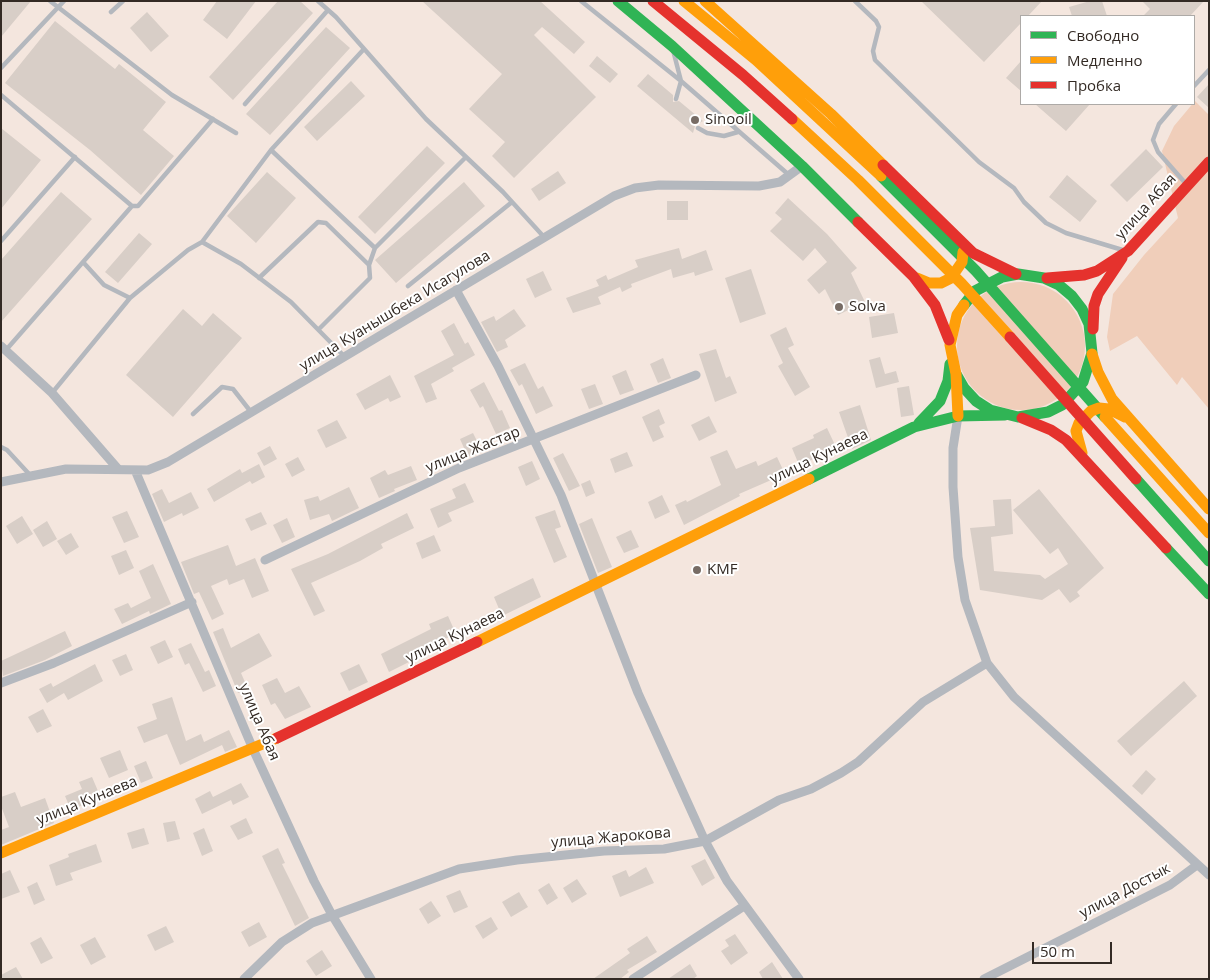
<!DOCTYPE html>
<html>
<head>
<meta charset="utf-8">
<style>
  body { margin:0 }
  #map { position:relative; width:1210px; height:980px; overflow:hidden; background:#f4e6de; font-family:"Open Sans",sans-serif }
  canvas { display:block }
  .frame { position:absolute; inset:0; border:2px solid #332a24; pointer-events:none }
  .legend { position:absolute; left:1020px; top:15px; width:175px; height:90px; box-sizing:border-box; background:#fff; border:1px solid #adaaa7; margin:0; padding:6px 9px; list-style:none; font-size:15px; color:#332a24 }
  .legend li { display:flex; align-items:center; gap:10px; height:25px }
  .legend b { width:25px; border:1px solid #adaaa7 }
  .scale { position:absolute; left:1032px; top:942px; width:80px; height:22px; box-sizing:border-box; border:2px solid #332a24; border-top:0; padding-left:6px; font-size:15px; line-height:18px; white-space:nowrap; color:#332a24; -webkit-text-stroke:4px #fff; paint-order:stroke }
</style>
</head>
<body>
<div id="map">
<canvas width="1210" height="980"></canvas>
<div class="frame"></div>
<ul class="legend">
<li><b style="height:6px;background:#30b455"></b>Свободно</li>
<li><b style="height:6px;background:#ff9f0a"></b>Медленно</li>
<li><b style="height:6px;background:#e5322d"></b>Пробка</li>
</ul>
<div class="scale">50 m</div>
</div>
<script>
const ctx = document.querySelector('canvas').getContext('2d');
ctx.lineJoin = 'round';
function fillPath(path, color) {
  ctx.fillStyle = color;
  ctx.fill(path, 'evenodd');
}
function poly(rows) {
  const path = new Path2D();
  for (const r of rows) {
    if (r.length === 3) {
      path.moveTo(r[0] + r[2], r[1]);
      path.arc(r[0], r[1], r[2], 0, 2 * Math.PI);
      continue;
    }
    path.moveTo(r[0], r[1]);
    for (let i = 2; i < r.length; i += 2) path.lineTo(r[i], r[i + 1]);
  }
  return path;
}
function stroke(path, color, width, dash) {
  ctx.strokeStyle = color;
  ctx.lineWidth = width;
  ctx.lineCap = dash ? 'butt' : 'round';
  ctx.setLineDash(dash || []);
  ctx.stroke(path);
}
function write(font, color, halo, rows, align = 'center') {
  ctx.font = font + ' "Open Sans",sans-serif';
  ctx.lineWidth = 4;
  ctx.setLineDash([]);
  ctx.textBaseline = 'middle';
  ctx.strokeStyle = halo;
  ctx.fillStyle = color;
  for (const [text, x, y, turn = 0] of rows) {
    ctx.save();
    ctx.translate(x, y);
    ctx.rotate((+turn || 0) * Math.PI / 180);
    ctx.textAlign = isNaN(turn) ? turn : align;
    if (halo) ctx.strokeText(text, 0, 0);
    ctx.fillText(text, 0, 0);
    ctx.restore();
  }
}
fillPath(poly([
  [1195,101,1209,115,1209,409,1182,377,1177,385,1137,336,1110,351,1107,337,1113,294,1144,255,1178,218,1162,151,1174,126],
  [1021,346,64]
]), '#f0ceba');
fillPath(poly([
  [1,1,31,1,1,37],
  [217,1,256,1,227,39,203,20],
  [278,1,300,1,313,13,233,100,209,77],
  [422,1,540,1,585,42,574,54,542,27,534,35,596,97,514,178,492,156,505,142,469,109,502,74],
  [921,1,1042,1,1028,16,1021,16,1021,23,984,62],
  [1090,1,1102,1,1107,16,1072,16,1069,7],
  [1142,1,1204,1,1190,16,1143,16,1150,9],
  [147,12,169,36,151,52,130,28],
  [55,21,115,69,119,64,166,102,143,130,174,156,141,195,90,150,5,83],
  [326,27,350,48,270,135,246,114],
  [597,56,618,74,610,83,589,66],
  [1021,61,1021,91,1006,78],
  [648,74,673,95,673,102,679,101,703,121,695,126,693,133,637,86],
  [351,81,365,96,317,141,304,127],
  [1209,84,1209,108,1197,97],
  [1035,104,1090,104,1066,131],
  [1,128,41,160,1,209],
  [427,146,445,163,375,234,358,217],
  [1146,149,1163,167,1127,202,1110,185],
  [558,171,566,183,539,201,531,189],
  [267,172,296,198,256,243,227,216],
  [1067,175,1097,201,1080,222,1049,197],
  [464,182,485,206,396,283,375,260],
  [61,192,92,219,1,322,1,260],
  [788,198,827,234,857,268,851,273,865,302,838,315,825,289,819,294,807,280,827,262,815,248,803,261,770,231,782,219,775,213],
  [667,201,688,201,688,220,667,220],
  [139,233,152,244,118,283,105,272],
  [679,248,682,259,706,250,713,270,695,276,694,272,673,278,671,269,631,284,632,287,622,292,620,287,598,297,601,304,573,313,566,298,599,286,596,280,606,275,608,280,638,267,635,260],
  [751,269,766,314,740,323,725,278],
  [543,271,552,290,535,298,526,279],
  [183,309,202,326,213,313,242,338,173,417,126,375],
  [514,309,526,326,505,340,508,347,497,352,481,322,494,316,496,321],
  [894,313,898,333,872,338,869,317],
  [454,323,465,344,468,342,475,355,452,368,454,371,431,384,437,399,426,403,414,376,454,355,441,331],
  [786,327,794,345,788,348,810,387,795,396,778,366,783,363,770,335],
  [716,349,726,378,730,376,737,393,715,402,699,354],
  [880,357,885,374,896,371,899,382,876,388,869,360],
  [663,358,671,378,658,383,650,364],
  [525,363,538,389,543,386,553,406,536,414,522,384,519,386,510,370],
  [626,370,634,390,620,395,612,376],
  [390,375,401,397,390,402,388,398,365,410,356,394],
  [484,382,499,411,502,410,510,428,496,434,483,406,480,408,470,390],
  [595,384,603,404,589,409,581,389],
  [909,386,914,415,901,417,897,388],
  [860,405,871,440,852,449,839,412],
  [659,409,665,423,659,426,664,437,653,442,642,417],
  [709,416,717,432,699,441,691,425],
  [337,420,347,438,326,448,317,430],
  [827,428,835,445,817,454,819,457,799,465,792,448,814,438,813,435],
  [473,433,482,451,468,457,460,439],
  [270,446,277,459,264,466,257,453],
  [727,450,736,469,756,461,758,466,777,457,785,474,739,494,740,496,684,525,675,505,686,500,687,502,721,485,710,457],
  [627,452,633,466,615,473,610,459],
  [563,453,580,486,569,491,553,458],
  [298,457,305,470,292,477,285,464],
  [532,461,540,479,526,486,518,467],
  [259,464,265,477,252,484,250,481,214,502,207,489,240,469,242,473],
  [411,466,417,480,394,489,395,491,379,498,370,478,385,470,388,475],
  [590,480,595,493,586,497,581,484],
  [465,483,474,502,448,513,452,521,438,528,430,509,456,498,452,489],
  [349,487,359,508,332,521,329,514,310,520,304,500,318,496,320,501],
  [162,489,169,503,191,492,199,508,183,516,182,513,164,522,152,494],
  [1039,489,1104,568,1077,592,1080,596,1070,603,1059,589,1042,600,980,590,970,528,995,526,993,500,1011,499,1013,534,991,537,994,571,1040,575,1045,579,1068,564,1058,548,1050,554,1013,510],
  [662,495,670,512,655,519,648,502],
  [555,510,561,527,555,529,567,557,554,563,535,517],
  [127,511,139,537,124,543,112,517],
  [261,512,267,524,251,531,245,519],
  [407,513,414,528,381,544,383,548,360,561,311,583,325,611,314,616,291,569,328,554],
  [22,516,33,534,17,544,6,526],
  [287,518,295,537,282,543,273,525],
  [592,518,612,567,598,573,579,524],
  [47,521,57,539,43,547,33,530],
  [631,530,639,547,624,553,616,537],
  [71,533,79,547,66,555,57,541],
  [434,535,441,551,422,559,416,543],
  [228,545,236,566,255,558,269,591,252,598,244,579,229,585,227,579,211,586,224,614,212,620,199,592,194,594,181,562],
  [126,550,134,568,119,575,111,556],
  [153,564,171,604,150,614,149,611,122,624,114,609,128,603,131,608,151,598,139,571],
  [533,578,541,597,502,616,494,597],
  [448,616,456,634,427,647,429,652,389,672,381,654,431,629,429,624],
  [223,628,231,648,259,633,272,656,241,673,248,689,238,693,213,632],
  [65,631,72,646,45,660,3,676,1,661],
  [165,640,173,657,158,664,150,647],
  [191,643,205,672,209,670,216,686,203,692,189,663,185,665,178,649],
  [126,654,133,670,120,676,112,660],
  [95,664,103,681,68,700,64,693,47,703,39,689,51,683,53,687],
  [359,664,368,682,349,691,340,673],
  [277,678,285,693,299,686,311,707,285,719,275,703,271,705,262,685],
  [1184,681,1197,696,1131,756,1117,741],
  [172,697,186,741,201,734,204,742,229,730,237,747,225,752,222,745,180,765,167,734,144,743,137,727,157,719,152,704],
  [43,709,52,726,37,733,28,717],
  [120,750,128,770,109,778,100,758],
  [146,761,153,778,141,783,134,766],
  [1146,770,1156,779,1142,795,1132,786],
  [92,777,98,791,81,798,83,805,71,810,65,796,82,789,79,782],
  [241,783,249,797,233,805,231,800,202,814,195,799,210,791,213,797],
  [15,792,21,807,45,798,54,823,1,845,1,830,9,827,1,806,1,797],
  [246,818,253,833,238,840,230,826],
  [175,821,180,839,167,842,163,823],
  [144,828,149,844,132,849,127,833],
  [204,828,213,851,202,856,193,833],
  [96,844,102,862,70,873,73,880,56,886,49,865,69,857,68,854],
  [278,848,285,863,282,864,309,918,295,926,262,856],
  [705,859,715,878,702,886,691,866],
  [646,867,654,883,620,897,612,876,626,870,629,877],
  [10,870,20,892,1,899,1,874],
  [577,879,587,894,572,903,563,888],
  [37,882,45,900,34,905,27,887],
  [549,883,558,898,547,905,538,890],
  [460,890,468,907,454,913,446,896],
  [519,892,528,907,511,917,502,902],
  [431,901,441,916,428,924,419,909],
  [491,917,498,929,483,939,475,926],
  [259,922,267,937,249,947,241,932],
  [166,926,174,942,155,951,147,935],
  [735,934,748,953,731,965,721,951,729,946,725,940],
  [647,936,657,952,627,970,629,972,620,979,593,979,630,953,627,949],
  [41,937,53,958,41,964,30,943],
  [95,937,106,957,91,965,80,945],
  [322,950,332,966,316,976,306,961],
  [772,962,783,979,763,979,759,972],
  [690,964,697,976,693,979,668,979],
  [16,967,23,979,1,979,1,975]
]), '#d8cec7');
stroke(poly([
  [50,1,172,95,236,133],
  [318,1,336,17,426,119,503,192,544,237],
  [581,1,681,81,676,99],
  [855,1,876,21,879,27,873,51,875,60,979,162,1014,188,1024,202,1046,223,1066,233,1126,251],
  [111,12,123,1],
  [364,49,271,150,375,248,466,157],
  [673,50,681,81,789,175],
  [1,68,64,1],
  [1194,86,1209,70],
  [1,95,132,206,6,350],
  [245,104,328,10],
  [1176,104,1159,124,1153,140,1158,152,1187,185],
  [698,128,707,133,724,136,738,132],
  [132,206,138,206,213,119],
  [1,241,75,157],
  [202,242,271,150],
  [83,262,104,285,130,298,188,250,202,242,241,264,291,302,344,356],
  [369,265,375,248],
  [259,278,318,222,326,223,369,265,370,278,319,329],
  [408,286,512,202],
  [52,393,130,298],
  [193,414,222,387,233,389,251,412],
  [1,447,7,450,30,475]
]), '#b4b8be', 4.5);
stroke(poly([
  [456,290,498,366,561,495,638,693,705,841,727,881,799,979],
  [1,346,52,393,118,469],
  [958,416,953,448,953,487,958,557,965,600,987,663,1014,697,1209,875],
  [135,470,253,749,314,881,332,915,371,979],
  [1,482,66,469,148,470,168,462,614,196,635,188,659,185,759,186,780,182,802,166],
  [265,560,459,468,696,375],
  [1,683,54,663,192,602],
  [244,979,282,942,312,923,459,869,517,860,604,851,664,849,705,841,779,800,811,789,841,773,858,762,923,702,987,663],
  [633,979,744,906],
  [984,979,1170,885,1197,865]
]), '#b4b8be', 9);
stroke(poly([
  [618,1,672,46,802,166,858,222],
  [881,176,976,271,1105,417],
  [956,374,964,388,976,401,990,410,1018,417,1048,412,1062,405,1083,382,1092,353,1089,324,1082,309,1072,296,1059,285,1044,278,1018,274,1002,277,975,291,964,305],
  [919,423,940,401,948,381,950,364],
  [809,479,914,427,958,416,1005,415],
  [1136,479,1209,561],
  [1166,548,1209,594]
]), '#30b455', 11);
stroke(poly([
  [684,1,756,60,881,176],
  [705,1,831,114,883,165],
  [792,119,858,180,962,284,1010,337],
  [917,278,929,283,941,283,951,278,962,262,963,252],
  [1092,354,1098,372,1112,399,1209,509],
  [958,416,956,374,950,345,957,315,964,305],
  [1105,417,1209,533],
  [1082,453,1076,431,1079,423,1091,411,1099,408,1109,409,1125,417],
  [477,642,809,479],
  [1,853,277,738]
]), '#ff9f0a', 11);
stroke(poly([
  [653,1,743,75,792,119],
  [883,165,973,253,1016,274],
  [858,222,913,276,935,305,949,340],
  [1047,278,1084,275,1097,271,1128,251,1209,162],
  [1093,329,1094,306,1098,294,1122,258],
  [1010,337,1136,479],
  [1022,418,1051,430,1066,440,1166,548],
  [277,738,477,642]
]), '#e5322d', 11);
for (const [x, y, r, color] of [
  [695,120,5,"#776c65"],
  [839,307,5,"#776c65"],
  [697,570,5,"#776c65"]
]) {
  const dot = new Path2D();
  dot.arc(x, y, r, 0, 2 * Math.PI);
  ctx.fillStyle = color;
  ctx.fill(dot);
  stroke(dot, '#fff', 2);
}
write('15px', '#332a24', '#fff', [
  ["Sinooil",705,120],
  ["Solva",849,307],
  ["KMF",707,570]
], 'left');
write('15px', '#332a24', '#fff', [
  ["улица Абая",1146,207,-48],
  ["улица Куанышбека Исагулова",395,311,-31],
  ["улица Жастар",473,450,-22],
  ["улица Кунаева",819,457,-26],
  ["улица Кунаева",455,636,-26],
  ["улица Абая",259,722,67],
  ["улица Кунаева",87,801,-22],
  ["улица Жарокова",611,838,-5],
  ["улица Достык",1125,891,-28]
]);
</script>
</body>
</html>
